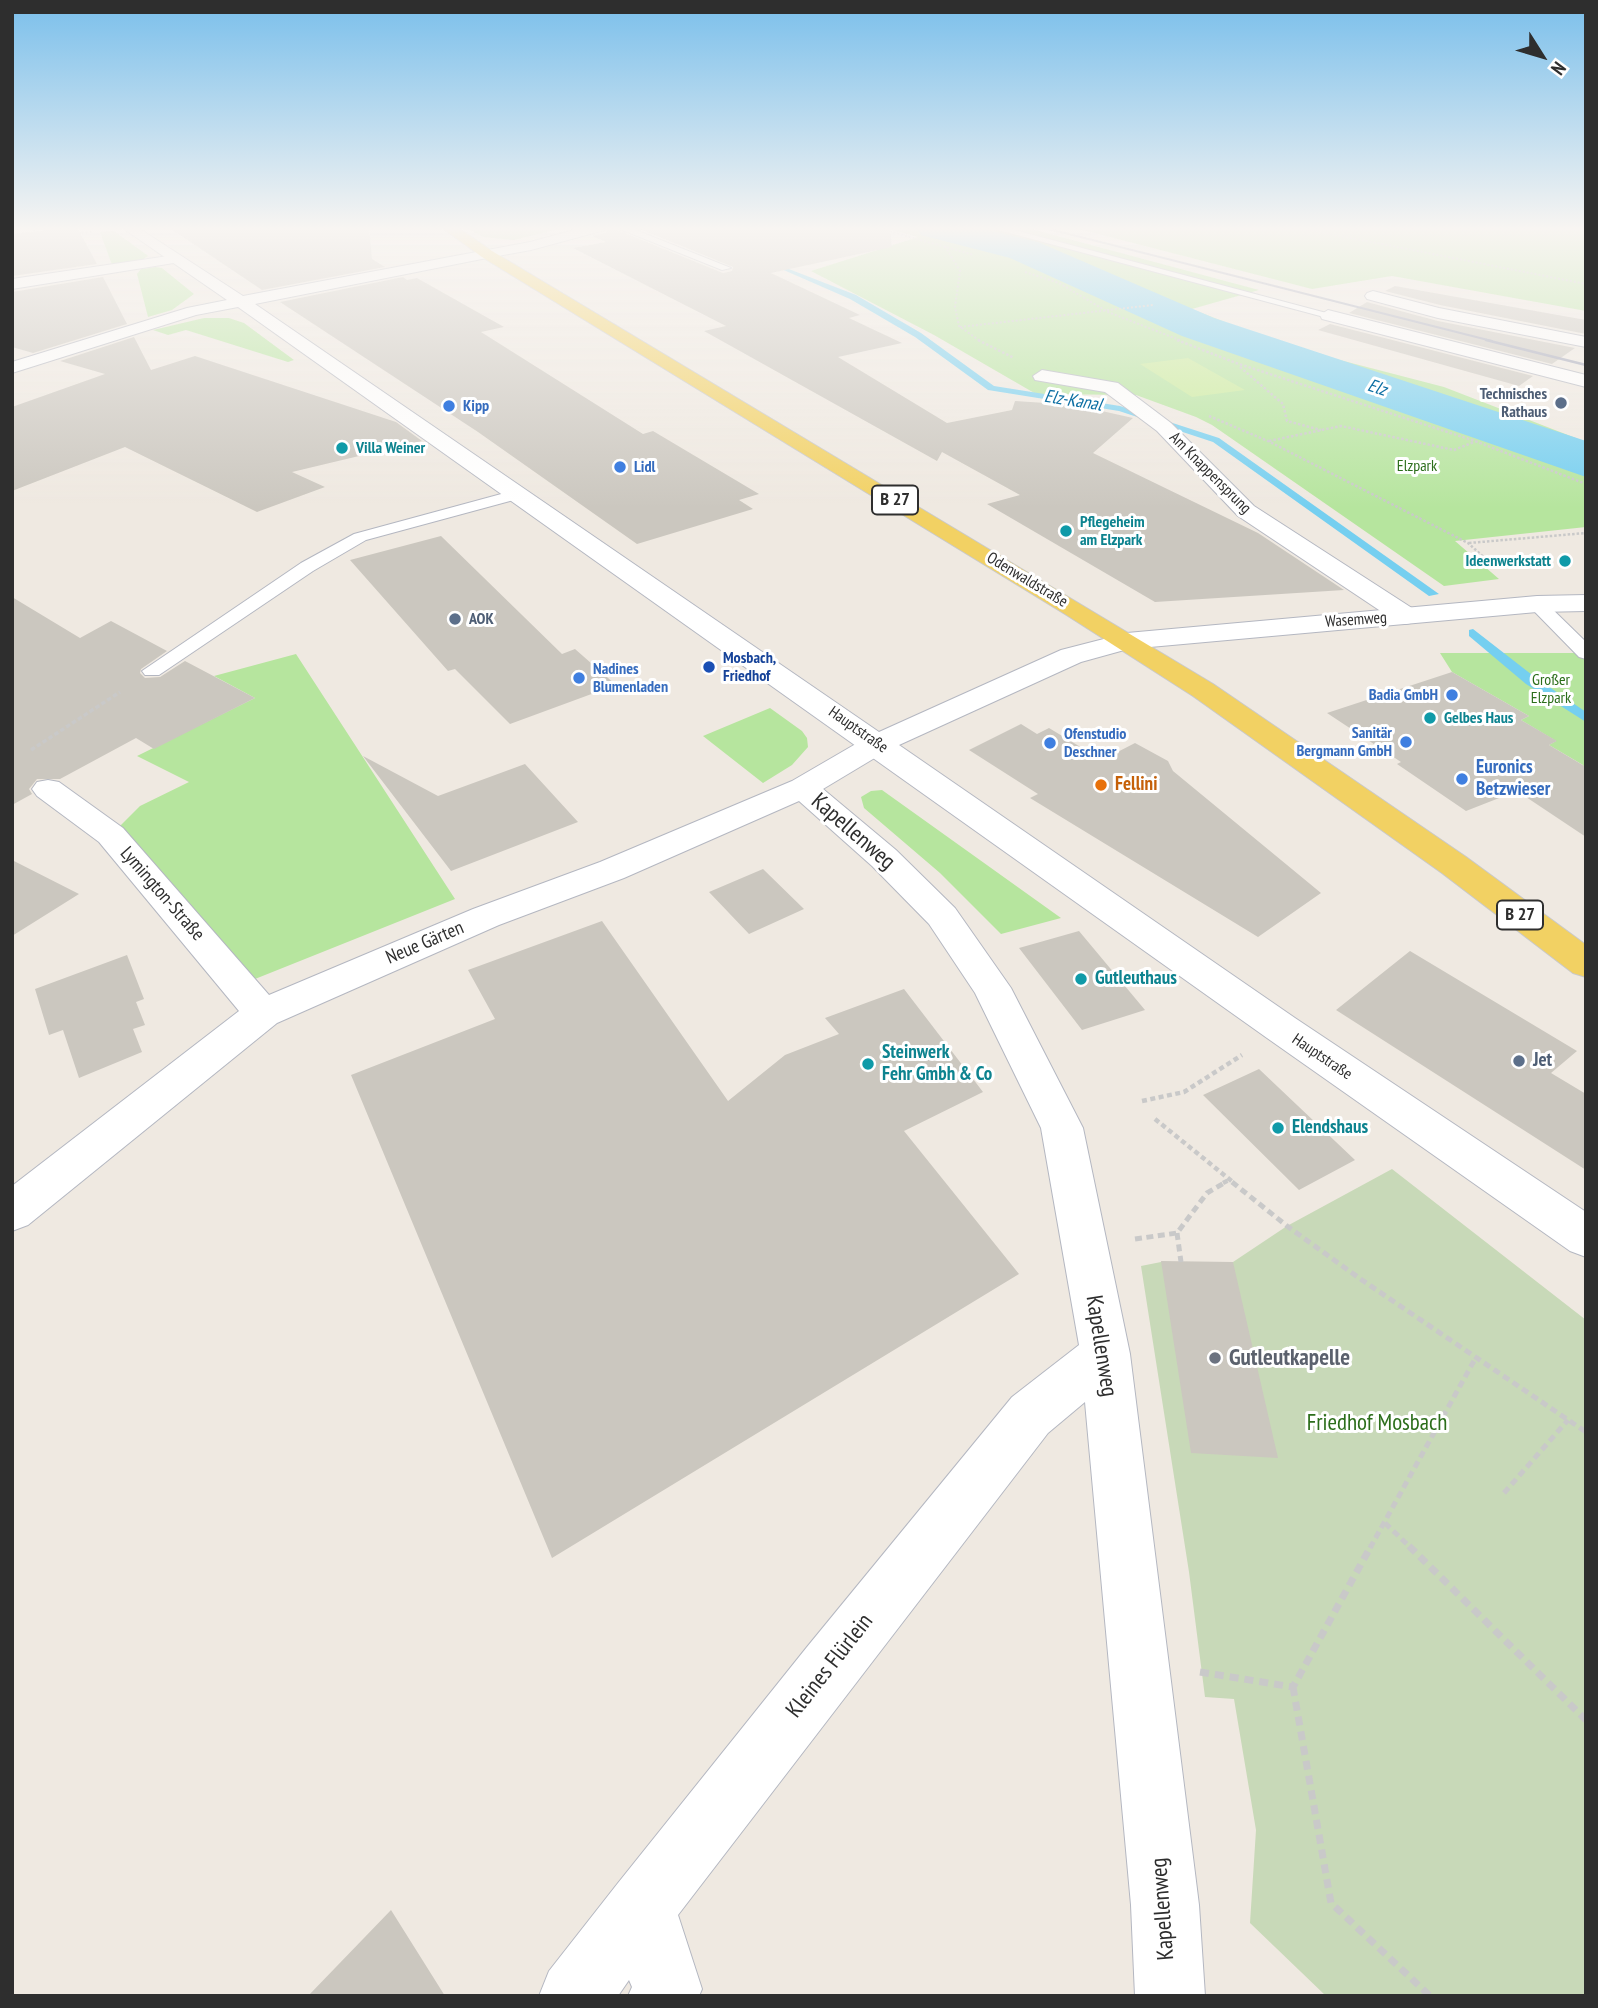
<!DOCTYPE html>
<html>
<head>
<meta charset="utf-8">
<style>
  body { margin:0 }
  #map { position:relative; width:1598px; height:2008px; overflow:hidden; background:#efe9e1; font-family:"PT Sans Narrow",sans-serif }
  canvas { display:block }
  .frame { position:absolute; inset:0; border:14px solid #2e2e2e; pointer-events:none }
  .north { position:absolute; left:1507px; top:21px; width:70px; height:70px; -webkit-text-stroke:5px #fff; paint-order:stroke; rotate:127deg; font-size:19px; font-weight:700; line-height:28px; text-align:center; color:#2e2e2e }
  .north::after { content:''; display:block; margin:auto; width:24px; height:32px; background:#2e2e2e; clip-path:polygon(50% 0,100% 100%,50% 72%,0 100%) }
</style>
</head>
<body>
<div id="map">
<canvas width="1598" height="2008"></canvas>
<div class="frame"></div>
<div class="north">N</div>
</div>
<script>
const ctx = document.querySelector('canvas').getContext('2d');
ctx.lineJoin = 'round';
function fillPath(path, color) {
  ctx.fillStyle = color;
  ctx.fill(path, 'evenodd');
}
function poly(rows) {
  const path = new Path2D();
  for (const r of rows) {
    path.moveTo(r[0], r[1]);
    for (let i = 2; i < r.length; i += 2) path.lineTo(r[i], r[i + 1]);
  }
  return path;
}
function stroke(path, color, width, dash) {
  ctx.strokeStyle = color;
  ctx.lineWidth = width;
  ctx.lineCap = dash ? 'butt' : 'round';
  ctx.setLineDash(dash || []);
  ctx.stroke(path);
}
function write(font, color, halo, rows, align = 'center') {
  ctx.font = font + ' "PT Sans Narrow",sans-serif';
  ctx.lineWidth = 6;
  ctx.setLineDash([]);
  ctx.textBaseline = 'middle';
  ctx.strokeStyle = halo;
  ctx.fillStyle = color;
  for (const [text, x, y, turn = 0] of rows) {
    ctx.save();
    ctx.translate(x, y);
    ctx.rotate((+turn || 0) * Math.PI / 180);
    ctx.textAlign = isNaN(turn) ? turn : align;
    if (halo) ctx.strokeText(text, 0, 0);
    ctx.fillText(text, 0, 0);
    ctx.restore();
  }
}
fillPath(poly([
  [466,227,567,227,514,240,483,237],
  [881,227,1024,227,1259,290,1192,309,1286,346,1444,387,1586,442,1586,527,1455,541,1499,579,1444,586,1212,425,1196,417,1136,395,1036,394,934,335,811,271,918,237],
  [1071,227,1586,227,1586,311,1392,276,1312,289],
  [114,231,147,255,148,256,142,260,112,265,100,232],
  [156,267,162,268,194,294,172,310,148,317,137,274,141,269],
  [204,318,229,318,244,323,294,360,288,362,186,330,168,335,153,330],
  [1440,653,1586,653,1586,773,1583,765,1549,745,1556,741,1521,720,1529,716,1452,672],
  [296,654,455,899,240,985,111,835,140,806,189,782,137,756,255,698,214,676],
  [770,708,802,731,807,738,808,747,792,765,763,783,703,736],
  [882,790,1061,918,1001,934,940,873,864,808,861,797,871,791]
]), '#b6e59e');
fillPath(poly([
  [1392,1169,1586,1320,1586,1996,1326,1996,1250,1923,1256,1830,1234,1699,1205,1697,1189,1572,1141,1266,1161,1262,1233,1262,1287,1226]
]), '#c8d9b8');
fillPath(poly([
  [1188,358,1245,390,1192,397,1140,364]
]), '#c9ec9a');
fillPath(poly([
  [763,259,856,295,921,333,994,386,1120,406,1219,438,1439,594,1429,596,1213,442,1119,411,988,390,915,337,850,299,763,261,763,259],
  [1473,629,1536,678,1586,712,1586,722,1526,684,1469,636,1469,630,1473,629]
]), '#75cff0');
fillPath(poly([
  [916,227,977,227,1038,242,1214,318,1586,441,1586,477,1182,336,1010,258,921,235,916,227]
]), '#75cff0');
fillPath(poly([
  [43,227,77,227,97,264,12,276,12,234,43,231],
  [168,227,369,227,372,259,385,267,262,290],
  [610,227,723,273,732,271,733,267,635,227,890,227,892,247,771,273,860,315,849,318,902,343,838,357,947,423,1012,410,1015,401,1061,404,1062,402,1133,418,1093,453,1258,533,1344,590,1155,602,987,504,1020,495,942,452,937,461,704,331,726,326,573,248,606,242,592,236,606,233],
  [103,277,127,324,33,353,12,347,12,292],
  [403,277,407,280,417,278,504,327,481,332,643,434,653,431,759,494,739,500,753,509,637,544,478,432,280,302],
  [1395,286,1586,320,1586,334,1440,305,1385,291],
  [1367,302,1438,321,1575,348,1552,364,1349,313],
  [1330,324,1533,376,1519,386,1318,330],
  [134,337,151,370,195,356,396,422,422,441,292,472,325,487,257,512,125,447,12,491,12,407,105,374,60,361],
  [441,536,562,654,575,649,616,685,510,724,455,669,448,671,350,560],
  [12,597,80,638,111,621,167,651,141,669,140,673,145,678,160,677,185,661,255,698,154,749,136,738,60,779,37,779,29,789,32,794,12,805],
  [1452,672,1529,716,1521,720,1557,741,1549,745,1586,767,1586,837,1517,791,1466,811,1397,764,1401,762,1327,713],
  [1021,724,1037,734,1049,728,1102,760,1135,743,1168,761,1173,771,1321,893,1258,937,1030,798,1038,794,969,750],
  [363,756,438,796,525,764,578,822,451,871],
  [12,860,79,894,12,936],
  [763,869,804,909,749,934,709,892],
  [602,921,728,1101,785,1055,839,1034,825,1018,904,989,983,1092,904,1131,1019,1274,552,1558,351,1075,495,1019,468,970],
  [1079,931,1145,1010,1082,1030,1019,948],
  [1410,951,1577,1051,1551,1073,1586,1094,1586,1170,1336,1010],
  [127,955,144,999,136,1002,145,1025,133,1029,142,1052,79,1078,63,1030,49,1035,35,989],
  [1259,1069,1355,1160,1299,1190,1203,1095],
  [1161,1261,1233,1262,1278,1458,1191,1453],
  [391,1910,445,1996,308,1996]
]), '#cbc7bf');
const lane = poly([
  [615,227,628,227,731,268,722,270,615,227],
  [987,227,1003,227,1334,315,1324,317,987,227],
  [516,490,521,492,524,495,521,498,366,540,313,571,159,675,145,675,142,671,301,563,354,534,516,490],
  [1537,599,1543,600,1586,642,1586,659,1579,657,1531,608,1528,604,1537,599]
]);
const street = poly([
  [585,227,607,227,605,230,531,250,487,258,480,254,482,251,530,242,585,227],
  [175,255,180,256,182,259,180,262,12,289,12,279,175,255],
  [1373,291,1439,308,1586,337,1586,347,1438,318,1367,299,1365,296,1367,293,1373,291],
  [1328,310,1586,375,1586,387,1322,319,1320,315,1328,310],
  [1042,370,1118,383,1171,423,1254,506,1415,610,1419,616,1415,622,1406,624,1397,622,1238,516,1157,431,1105,392,1035,380,1033,376,1042,370],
  [877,735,888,738,892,744,888,750,823,789,896,850,955,908,1011,988,1083,1128,1130,1354,1199,1905,1205,1996,1135,1996,1131,1905,1085,1402,1048,1433,678,1915,702,1989,699,1996,628,1996,632,1987,629,1980,618,1996,539,1996,549,1971,618,1883,807,1647,1012,1397,1079,1345,1041,1128,975,993,929,924,872,866,799,801,624,878,499,925,277,1023,28,1225,12,1231,12,1186,239,1011,99,842,37,796,32,789,37,782,48,780,59,782,123,828,269,995,473,909,600,862,792,781,866,738,877,735]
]);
const secondary = poly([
  [121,227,137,227,243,296,487,250,492,251,494,254,492,257,487,258,255,304,879,732,1061,650,1127,633,1537,596,1586,595,1586,611,1537,612,1128,649,1081,662,899,745,1295,1018,1586,1212,1586,1257,1570,1251,1267,1038,238,307,196,315,12,373,12,362,187,308,227,300,121,227]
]);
const primary = poly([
  [441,227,457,227,492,251,1213,684,1466,857,1586,945,1586,977,1573,973,1442,873,1193,696,1065,614,482,257,441,227]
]);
stroke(lane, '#b4b7c1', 2);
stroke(street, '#b4b7c1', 2);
stroke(secondary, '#b4b7c1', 2);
stroke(primary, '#c9c9c9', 2);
stroke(poly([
  [874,227,974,255],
  [1295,227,1586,284],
  [12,229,34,227],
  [34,238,92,232],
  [34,239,35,227],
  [22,241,34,240],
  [945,246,960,271,955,307,959,326,980,341],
  [1025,272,1059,283,1108,312,1182,341],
  [960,327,1153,305]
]), '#c9c9c9', 2, [2, 2]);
stroke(poly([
  [978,340,1014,358],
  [1177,340,1236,363,1475,441,1586,484],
  [1240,367,1283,404,1287,421,1321,430],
  [1209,416,1268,441,1468,543,1497,569],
  [1269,441,1341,426,1454,450,1474,442],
  [1469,543,1586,533]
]), '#c9c9c9', 2.5, [2.5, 2]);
stroke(poly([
  [31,750,120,692]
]), '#c9c9c9', 3.5, [4.5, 2.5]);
stroke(poly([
  [1142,1101,1184,1092,1242,1055],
  [1155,1119,1234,1183],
  [1223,1183,1229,1180]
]), '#c9c9c9', 4.5, [5, 3.5]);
stroke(poly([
  [1232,1182,1287,1226,1359,1278,1586,1432],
  [1177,1233,1181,1262],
  [1135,1239,1177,1233,1207,1193,1226,1182],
  [1504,1493,1568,1420],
  [1385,1523,1411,1548],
  [1370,1548,1475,1359]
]), '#c9c9c9', 5, [7, 4.5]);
stroke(poly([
  [1409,1546,1586,1720],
  [1200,1672,1293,1687,1371,1546],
  [1293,1687,1331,1903,1430,1996]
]), '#c9c9c9', 7, [9, 6]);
fillPath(lane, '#fff');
fillPath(street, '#fff');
fillPath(secondary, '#fff');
fillPath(primary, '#f2d163');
stroke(poly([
  [1041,227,1492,341]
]), '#a3a6b8', 2);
stroke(poly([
  [1486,340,1586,365]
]), '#a3a6b8', 2.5);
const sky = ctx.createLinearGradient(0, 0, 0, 508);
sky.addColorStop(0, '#7abfeb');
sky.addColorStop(0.45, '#f8f5f2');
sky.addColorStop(1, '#f8f5f200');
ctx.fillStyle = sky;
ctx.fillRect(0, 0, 1598, 508);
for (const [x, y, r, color] of [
  [1561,403,7,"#5c6f8a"],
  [449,406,7,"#3f7fe0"],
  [342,448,7,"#0f9aa8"],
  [620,467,7,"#3f7fe0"],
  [1066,531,7,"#0f9aa8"],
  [1565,561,7,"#0f9aa8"],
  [455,619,7,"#5c6f8a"],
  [709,667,7,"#1a4fb4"],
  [579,678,7,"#3f7fe0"],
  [1452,695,7,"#3f7fe0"],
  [1430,718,7,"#0f9aa8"],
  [1406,742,7,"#3f7fe0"],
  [1050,743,7,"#3f7fe0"],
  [1462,779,7,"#3f7fe0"],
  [1101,785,7,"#e8710a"],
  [1081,979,7,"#0f9aa8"],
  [1519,1061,7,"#5c6f8a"],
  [868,1064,7,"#0f9aa8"],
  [1278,1128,7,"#0f9aa8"],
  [1215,1358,7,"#6b7280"]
]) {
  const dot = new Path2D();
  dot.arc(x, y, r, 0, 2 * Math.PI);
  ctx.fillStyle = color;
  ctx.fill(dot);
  stroke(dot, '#fff', 2.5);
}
write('bold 16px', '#4e5e75', '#fff', [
  ["Technisches",1547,394],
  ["Rathaus",1547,412],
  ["AOK",469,619,"left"]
], 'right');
write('bold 16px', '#366cbe', '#fff', [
  ["Kipp",463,406],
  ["Lidl",634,467],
  ["Nadines",593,669],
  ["Blumenladen",593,687],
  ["Badia GmbH",1438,695,"right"],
  ["Sanitär",1392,733,"right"],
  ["Bergmann GmbH",1392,751,"right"],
  ["Ofenstudio",1064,734],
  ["Deschner",1064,752]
], 'left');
write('bold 16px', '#0d838f', '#fff', [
  ["Villa Weiner",356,448],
  ["Pflegeheim",1080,522],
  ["am Elzpark",1080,540],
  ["Ideenwerkstatt",1551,561,"right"],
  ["Gelbes Haus",1444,718]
], 'left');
write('16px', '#2c6e1b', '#fff', [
  ["Elzpark",1417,466],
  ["Großer",1551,680],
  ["Elzpark",1551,698]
]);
write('16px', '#2e2e2e', '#fff', [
  ["Am Knappensprung",1210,473,45],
  ["Odenwaldstraße",1027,580,31],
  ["Wasemweg",1356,620,-4],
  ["Hauptstraße",858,730,35],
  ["Hauptstraße",1322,1057,34]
]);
write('bold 16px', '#164399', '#fff', [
  ["Mosbach,",723,658],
  ["Friedhof",723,676]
], 'left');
write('italic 18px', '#0d6fa3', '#fff', [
  ["Elz",1377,388,19],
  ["Elz-Kanal",1073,401,9]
]);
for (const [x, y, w] of [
  [895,500,46],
  [1520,915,46]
]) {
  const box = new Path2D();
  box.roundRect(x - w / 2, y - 14.5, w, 29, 5);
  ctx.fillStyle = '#fff';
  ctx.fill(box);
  stroke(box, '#2e2e2e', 2);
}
write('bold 18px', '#2e2e2e', null, [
  ["B 27",895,500],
  ["B 27",1520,915]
]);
write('bold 19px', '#366cbe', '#fff', [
  ["Euronics",1476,768],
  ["Betzwieser",1476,790]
], 'left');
write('bold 19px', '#c56008', '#fff', [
  ["Fellini",1115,785]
], 'left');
write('19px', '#2e2e2e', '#fff', [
  ["Lymington-Straße",162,894,49],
  ["Neue Gärten",425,943,-23]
]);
write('bold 19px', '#0d838f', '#fff', [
  ["Gutleuthaus",1095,979],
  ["Steinwerk",882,1053],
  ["Fehr Gmbh & Co",882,1075],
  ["Elendshaus",1292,1128]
], 'left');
write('bold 19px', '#4e5e75', '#fff', [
  ["Jet",1533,1061]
], 'left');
write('23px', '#2e2e2e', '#fff', [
  ["Kapellenweg",853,832,41],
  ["Kapellenweg",1101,1346,81],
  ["Kleines Flürlein",830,1666,-52],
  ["Kapellenweg",1163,1909,-94]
]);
write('bold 23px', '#5b616d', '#fff', [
  ["Gutleutkapelle",1229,1358]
], 'left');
write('23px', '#2c6e1b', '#fff', [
  ["Friedhof Mosbach",1377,1423]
]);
</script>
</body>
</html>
